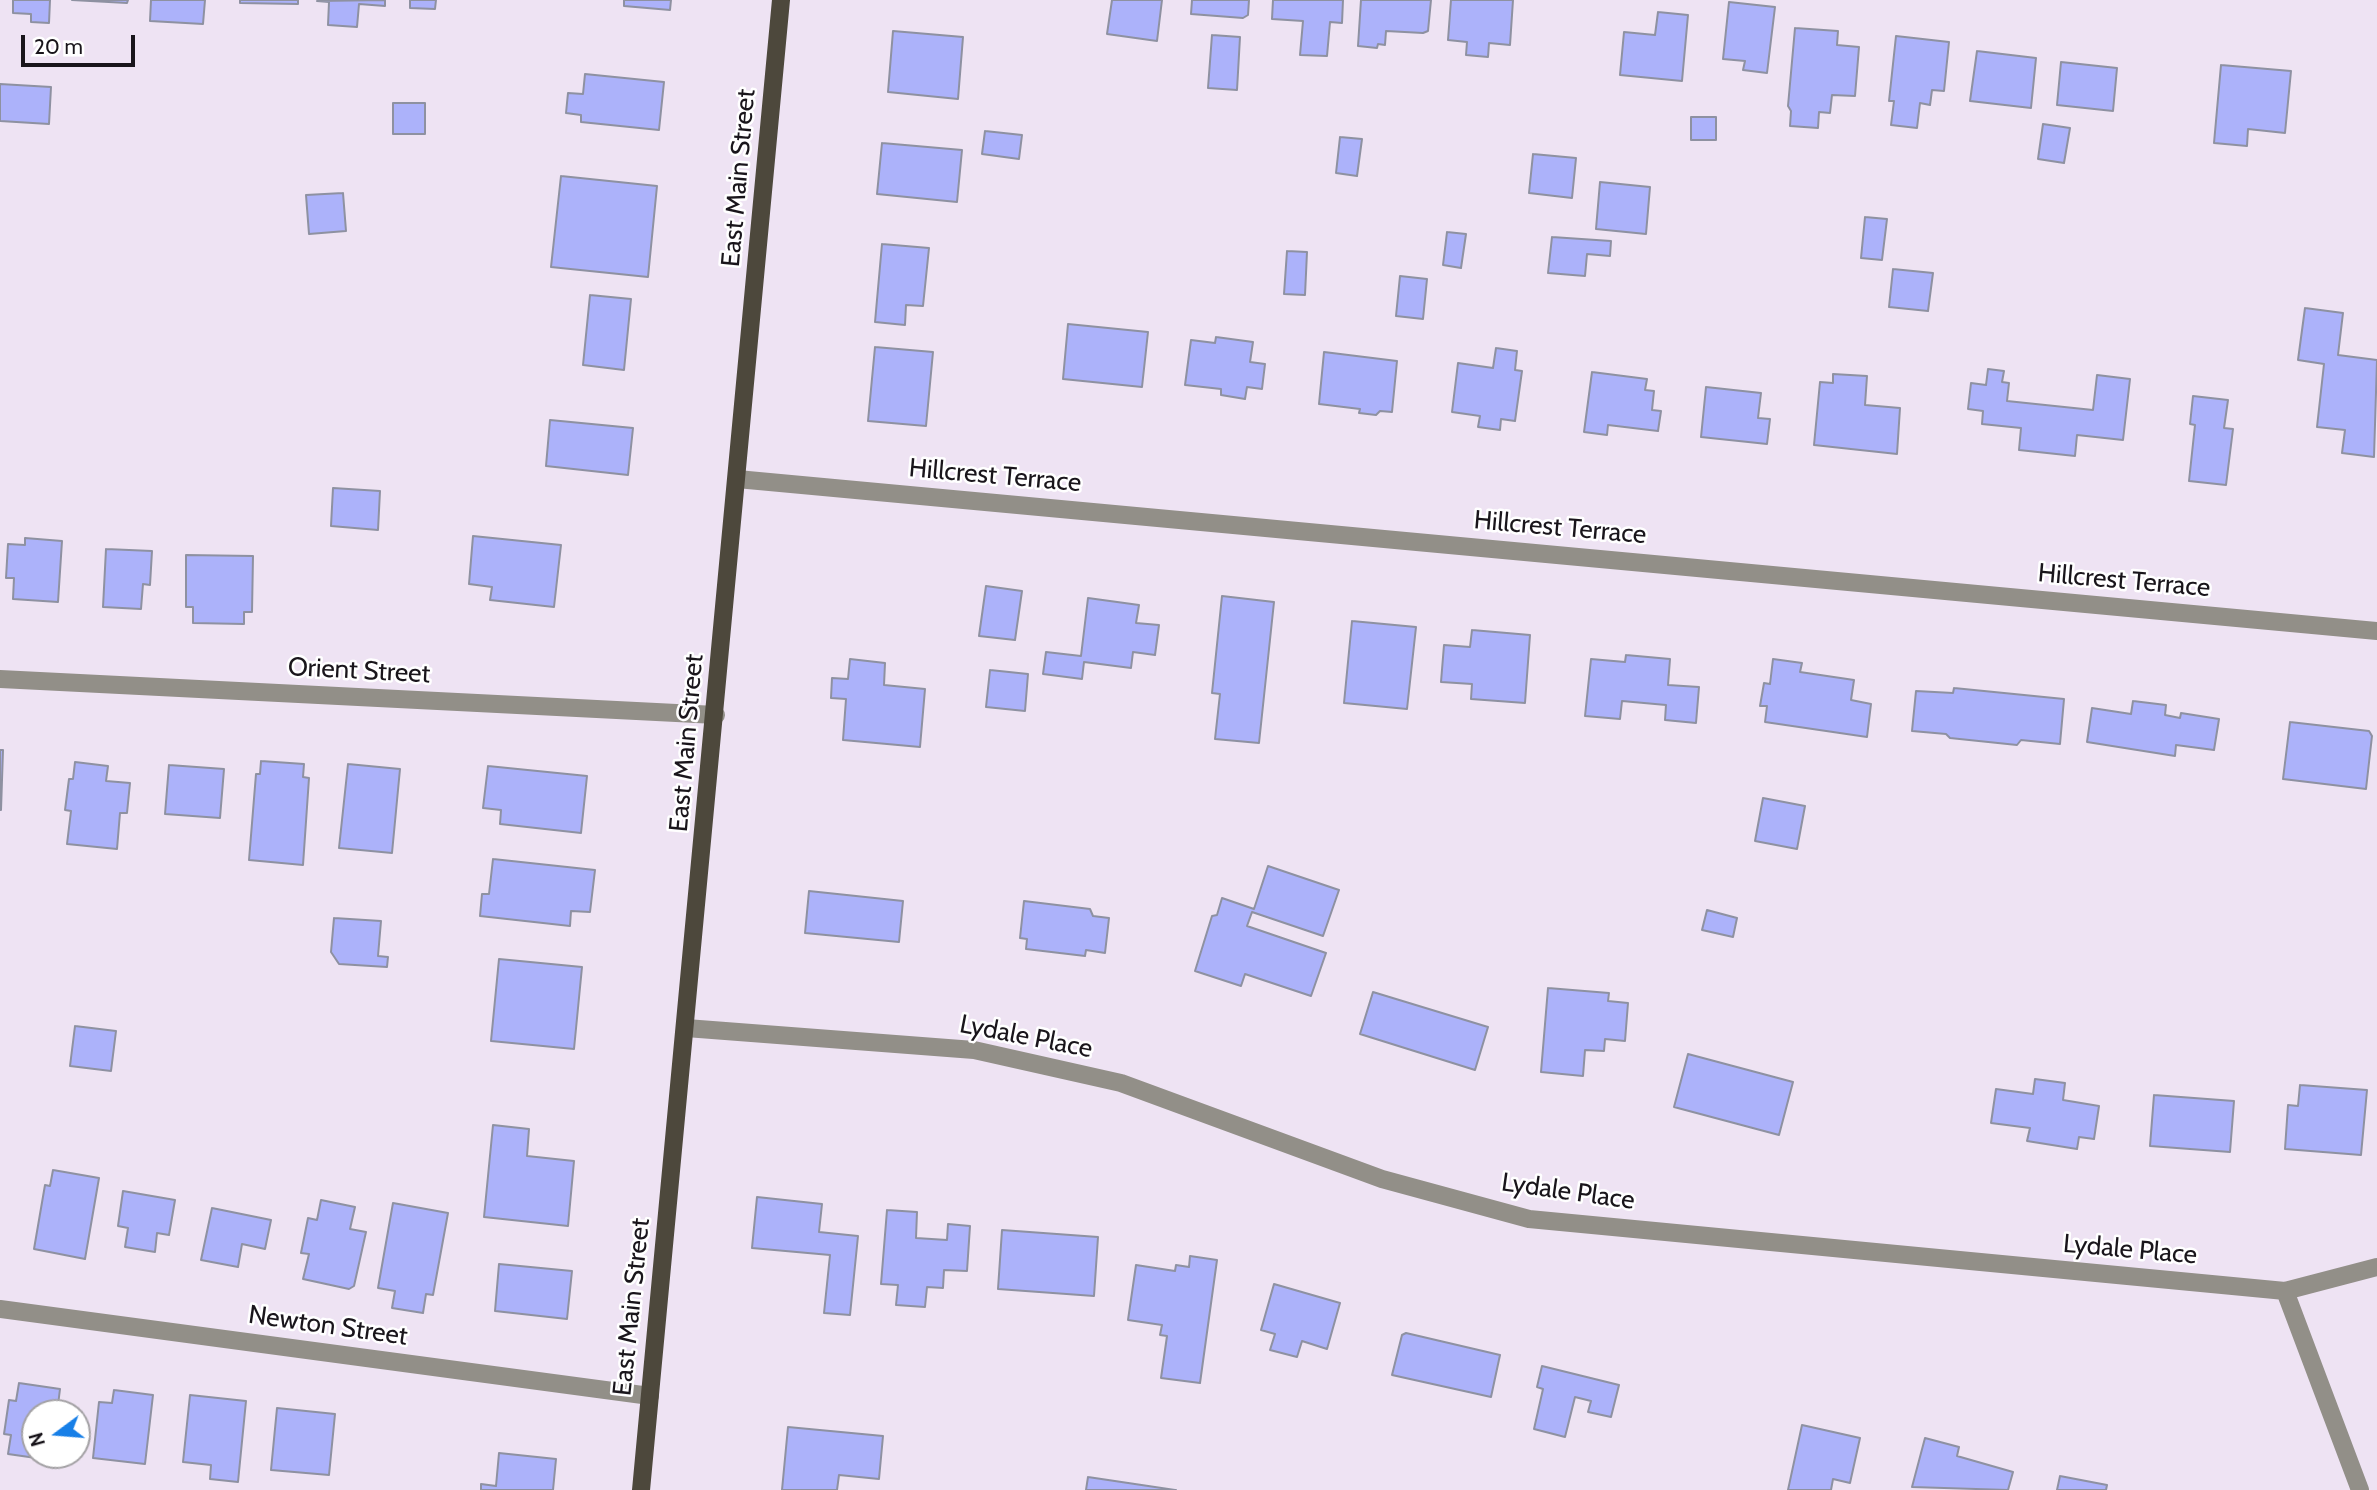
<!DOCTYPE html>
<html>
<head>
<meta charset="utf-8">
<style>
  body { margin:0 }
  #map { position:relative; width:2377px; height:1490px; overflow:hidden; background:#eee3f3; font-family:Cabin,sans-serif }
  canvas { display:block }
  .north { position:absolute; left:21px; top:1399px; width:70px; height:70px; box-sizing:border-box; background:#fff; border:2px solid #a3a1a4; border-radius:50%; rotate:254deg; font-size:19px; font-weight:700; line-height:28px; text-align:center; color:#19151b }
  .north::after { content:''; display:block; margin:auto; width:24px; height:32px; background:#177fe7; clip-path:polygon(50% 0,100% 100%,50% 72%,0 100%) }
  .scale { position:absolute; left:21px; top:35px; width:114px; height:32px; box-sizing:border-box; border:4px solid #19151b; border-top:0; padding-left:9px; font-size:21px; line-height:24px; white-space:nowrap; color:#19151b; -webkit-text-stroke:5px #fff; paint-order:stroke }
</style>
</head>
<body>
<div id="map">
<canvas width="2377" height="1490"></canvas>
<div class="north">N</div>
<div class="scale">20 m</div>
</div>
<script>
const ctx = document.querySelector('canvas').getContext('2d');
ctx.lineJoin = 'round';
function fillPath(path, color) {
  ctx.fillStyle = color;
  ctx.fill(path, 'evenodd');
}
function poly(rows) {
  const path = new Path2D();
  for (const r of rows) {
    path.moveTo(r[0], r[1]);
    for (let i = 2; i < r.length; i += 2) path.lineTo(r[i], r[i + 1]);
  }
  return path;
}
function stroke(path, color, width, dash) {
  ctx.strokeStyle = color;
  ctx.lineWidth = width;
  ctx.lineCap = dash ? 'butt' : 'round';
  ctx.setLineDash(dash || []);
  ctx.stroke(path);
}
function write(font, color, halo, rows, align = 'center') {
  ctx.font = font + ' Cabin,sans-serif';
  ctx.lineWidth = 5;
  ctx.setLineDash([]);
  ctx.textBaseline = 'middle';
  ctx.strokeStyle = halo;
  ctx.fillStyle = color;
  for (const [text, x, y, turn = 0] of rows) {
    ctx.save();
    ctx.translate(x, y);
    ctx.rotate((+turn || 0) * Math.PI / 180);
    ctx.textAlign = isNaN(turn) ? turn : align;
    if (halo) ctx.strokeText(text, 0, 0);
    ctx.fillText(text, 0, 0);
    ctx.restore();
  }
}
const building = poly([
  [13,0,50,0,49,23,31,22,31,14,13,13,13,0],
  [72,0,128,0,127,3,72,0],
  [151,0,205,0,203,24,150,21,151,0],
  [240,0,298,0,298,4,240,3,240,0],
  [385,0,385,6,359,4,357,27,328,25,329,2,317,1,385,0],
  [410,0,436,0,435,9,410,8,410,0],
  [624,0,671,0,670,10,624,6,624,0],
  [1112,0,1162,0,1157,41,1107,34,1112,0],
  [1192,0,1249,0,1248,15,1243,18,1191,14,1192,0],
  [1273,0,1343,0,1342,23,1330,22,1327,56,1300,55,1303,21,1272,19,1273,0],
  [1361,0,1431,0,1428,31,1423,33,1386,31,1385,45,1378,44,1377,48,1358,46,1361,0],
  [1451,0,1513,0,1510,45,1489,43,1488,57,1466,55,1467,42,1448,40,1451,0],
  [1729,2,1775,7,1767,73,1743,70,1745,61,1723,59,1729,2],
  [1658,12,1688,15,1682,81,1620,75,1624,32,1655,35,1658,12],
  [1795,28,1838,31,1837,45,1859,47,1855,96,1832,95,1830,113,1819,112,1818,128,1790,126,1791,111,1788,106,1795,28],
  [893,31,963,37,958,99,888,92,893,31],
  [1212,35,1240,37,1237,90,1208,88,1212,35],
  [1896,36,1949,42,1944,91,1932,90,1930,105,1920,103,1917,128,1891,125,1894,101,1889,101,1896,36],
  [1977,51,2036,58,2031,108,1970,101,1977,51],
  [2061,62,2117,68,2113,111,2057,105,2061,62],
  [2221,65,2291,71,2285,133,2248,129,2247,146,2214,143,2221,65],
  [585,74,664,82,659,130,581,122,581,115,566,113,568,93,583,94,585,74],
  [0,84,51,87,49,124,0,121,0,84],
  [393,103,425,103,425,134,393,134,393,103],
  [1691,117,1716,117,1716,140,1691,140,1691,117],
  [2043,124,2070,128,2064,163,2038,159,2043,124],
  [985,131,1022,135,1019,159,982,154,985,131],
  [1340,137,1362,139,1357,176,1336,173,1340,137],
  [882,143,962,150,957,202,877,194,882,143],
  [1533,154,1576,158,1572,198,1529,193,1533,154],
  [561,176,657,186,648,277,551,267,561,176],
  [1600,182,1650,187,1646,234,1596,229,1600,182],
  [343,193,346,231,309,234,306,195,343,193],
  [1865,217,1887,219,1882,260,1861,258,1865,217],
  [1447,232,1466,234,1461,268,1443,265,1447,232],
  [1552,237,1611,241,1610,256,1587,254,1585,276,1548,273,1552,237],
  [882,244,929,248,923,306,906,305,905,325,875,322,882,244],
  [1287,251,1307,252,1305,295,1284,294,1287,251],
  [1893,269,1933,273,1928,311,1889,307,1893,269],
  [1400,276,1427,279,1423,319,1396,316,1400,276],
  [590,295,631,299,624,370,583,365,590,295],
  [2305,308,2343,313,2338,355,2377,360,2374,457,2342,453,2345,430,2317,427,2324,364,2298,360,2305,308],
  [1068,324,1148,332,1142,387,1063,379,1068,324],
  [1216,337,1253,342,1250,362,1265,364,1262,389,1247,387,1245,399,1221,395,1221,389,1185,385,1191,340,1215,343,1216,337],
  [875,347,933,352,926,426,868,421,875,347],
  [1496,348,1517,351,1515,370,1522,371,1515,421,1501,419,1500,430,1478,427,1480,416,1452,412,1458,363,1493,368,1496,348],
  [1324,352,1397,361,1392,412,1380,411,1376,415,1359,413,1360,409,1319,404,1324,352],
  [1988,369,2004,371,2002,382,2009,383,2007,401,2093,410,2097,375,2130,379,2123,440,2077,435,2075,456,2019,450,2021,428,1982,424,1983,411,1968,409,1971,383,1986,385,1988,369],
  [1592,372,1647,379,1645,390,1654,391,1652,410,1661,411,1658,431,1608,425,1607,435,1584,432,1592,372],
  [1833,374,1867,376,1865,405,1900,408,1897,454,1814,445,1820,382,1833,383,1833,374],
  [1706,387,1761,393,1758,418,1770,419,1767,444,1701,437,1706,387],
  [2193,396,2228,400,2224,428,2233,429,2226,485,2189,481,2195,425,2190,424,2193,396],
  [550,420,633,428,628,475,546,466,550,420],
  [333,488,380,491,378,530,331,526,333,488],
  [473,536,561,545,554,607,490,600,492,587,469,584,473,536],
  [25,538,62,541,58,602,13,599,14,578,6,578,8,544,25,545,25,538],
  [106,549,152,551,150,585,143,584,141,609,103,607,106,549],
  [186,555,253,556,252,612,244,612,244,624,193,623,193,607,186,607,186,555],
  [986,586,1022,591,1015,640,979,636,986,586],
  [1222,596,1274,602,1259,743,1215,739,1220,694,1212,693,1222,596],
  [1088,598,1139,605,1136,623,1159,625,1155,655,1133,652,1131,668,1084,662,1082,679,1043,674,1046,652,1081,656,1088,598],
  [1352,621,1416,627,1407,709,1344,703,1352,621],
  [1472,630,1530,635,1525,703,1471,699,1472,684,1441,682,1444,645,1470,647,1472,630],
  [1626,655,1670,659,1668,685,1699,687,1696,723,1665,720,1666,705,1622,701,1620,719,1585,716,1591,659,1625,662,1626,655],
  [850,659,885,663,884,685,925,689,920,747,843,740,846,699,831,698,832,678,848,679,850,659],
  [1773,659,1802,663,1800,672,1854,680,1851,700,1871,704,1867,737,1765,722,1767,706,1760,706,1764,683,1770,684,1773,659],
  [990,670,1028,674,1025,711,986,707,990,670],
  [1954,688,2064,699,2060,744,2021,740,2017,745,1950,738,1946,734,1912,731,1916,691,1953,693,1954,688],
  [2133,701,2166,705,2165,715,2180,718,2181,713,2219,719,2214,750,2176,745,2175,756,2087,742,2092,708,2131,714,2133,701],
  [2290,722,2369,731,2372,736,2366,789,2283,779,2290,722],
  [0,750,3,750,1,810,0,810,0,750],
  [261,761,304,764,303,777,309,778,303,865,249,860,256,774,260,774,261,761],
  [75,762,108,766,106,781,130,783,127,813,120,813,117,849,67,844,71,811,65,810,69,779,73,779,75,762],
  [348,764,400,769,392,853,339,848,348,764],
  [169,765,224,769,220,818,165,814,169,765],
  [488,766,587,776,581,833,500,824,501,810,483,808,488,766],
  [1763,798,1805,806,1797,849,1755,841,1763,798],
  [493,859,595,870,590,912,571,911,570,926,480,916,482,894,489,894,493,859],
  [1268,866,1339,890,1323,936,1252,912,1247,926,1326,953,1311,996,1245,974,1241,986,1195,971,1212,916,1217,915,1222,898,1254,909,1268,866],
  [809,891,903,901,899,942,805,933,809,891],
  [1024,901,1090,909,1093,916,1109,918,1105,953,1086,950,1085,956,1026,949,1027,939,1020,938,1024,901],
  [1707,910,1737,918,1733,937,1702,930,1707,910],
  [334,918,381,921,378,956,388,957,387,967,339,964,331,952,334,918],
  [499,959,582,967,574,1049,491,1041,499,959],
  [1548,988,1609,993,1608,1001,1628,1003,1625,1041,1605,1039,1604,1051,1585,1050,1583,1076,1541,1072,1548,988],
  [1373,992,1488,1027,1475,1070,1360,1034,1373,992],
  [75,1026,116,1031,111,1071,70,1066,75,1026],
  [1688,1054,1793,1082,1779,1135,1674,1107,1688,1054],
  [2035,1079,2065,1083,2063,1100,2099,1106,2094,1139,2079,1137,2077,1149,2027,1141,2030,1128,1991,1123,1996,1089,2033,1094,2035,1079],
  [2300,1085,2367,1090,2361,1155,2285,1149,2288,1105,2298,1106,2300,1085],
  [2154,1095,2234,1101,2230,1152,2150,1146,2154,1095],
  [493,1125,529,1129,527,1156,574,1161,568,1226,484,1217,493,1125],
  [53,1170,99,1178,85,1259,34,1249,45,1185,50,1186,53,1170],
  [123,1191,175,1200,169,1235,157,1233,155,1252,125,1247,128,1228,118,1226,123,1191],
  [757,1197,822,1204,819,1232,858,1236,850,1315,824,1313,830,1255,752,1248,757,1197],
  [321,1200,355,1207,350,1229,366,1232,354,1286,349,1289,303,1279,309,1254,301,1253,308,1218,317,1220,321,1200],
  [393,1203,448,1213,433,1295,426,1294,423,1313,392,1308,395,1291,378,1288,393,1203],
  [212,1208,271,1220,265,1249,242,1244,238,1267,201,1260,212,1208],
  [887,1210,917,1212,916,1238,947,1240,948,1224,970,1226,967,1271,944,1270,943,1288,927,1287,925,1307,896,1305,898,1285,881,1284,887,1210],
  [1002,1230,1098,1237,1094,1296,998,1289,1002,1230],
  [1190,1256,1217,1260,1200,1383,1161,1378,1167,1336,1160,1335,1162,1325,1128,1320,1136,1265,1175,1271,1176,1265,1189,1267,1190,1256],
  [499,1264,572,1271,567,1319,495,1311,499,1264],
  [1274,1284,1340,1303,1327,1349,1302,1341,1297,1357,1270,1350,1275,1334,1261,1330,1274,1284],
  [1406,1333,1500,1355,1491,1397,1392,1375,1402,1335,1406,1333],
  [1542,1366,1619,1385,1611,1417,1588,1412,1591,1401,1575,1397,1565,1437,1534,1429,1543,1389,1537,1387,1542,1366],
  [19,1383,60,1389,57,1413,35,1413,35,1455,51,1455,50,1460,8,1454,11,1435,4,1434,9,1400,16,1401,19,1383],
  [114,1390,153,1395,145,1464,93,1458,99,1402,112,1403,114,1390],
  [190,1395,246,1401,238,1482,210,1479,211,1465,183,1462,190,1395],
  [277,1408,335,1414,329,1475,271,1470,277,1408],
  [1802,1425,1860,1438,1850,1483,1833,1479,1831,1490,1788,1490,1802,1425],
  [788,1427,883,1436,879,1479,839,1475,837,1490,782,1490,788,1427],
  [1925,1438,1959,1447,1957,1456,2013,1472,2008,1490,1912,1487,1925,1438],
  [499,1453,556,1459,553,1490,481,1490,481,1484,496,1486,499,1453],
  [2060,1476,2107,1485,2106,1490,2057,1490,2060,1476],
  [1088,1477,1175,1490,1176,1490,1086,1490,1088,1477]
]);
fillPath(building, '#acb2fa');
stroke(building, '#8e91a1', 2);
stroke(poly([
  [737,479,2377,631],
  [0,679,716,715],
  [686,1028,974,1050,1121,1083,1382,1179,1529,1219,2285,1291,2377,1267],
  [2285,1291,2360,1490],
  [0,1309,650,1396]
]), '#928f88', 18);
stroke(poly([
  [641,1490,781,0]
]), '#4d483c', 18);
write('26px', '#19151b', '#fff', [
  ["East Main Street",739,178,-85],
  ["Hillcrest Terrace",995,476,5],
  ["Hillcrest Terrace",1560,528,5],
  ["Hillcrest Terrace",2124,581,5],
  ["Orient Street",359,671,3],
  ["East Main Street",687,743,-85],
  ["Lydale Place",1026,1037,11],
  ["Lydale Place",1568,1192,8],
  ["Lydale Place",2130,1250,5],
  ["East Main Street",632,1307,-84],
  ["Newton Street",328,1326,8]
]);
</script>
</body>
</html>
